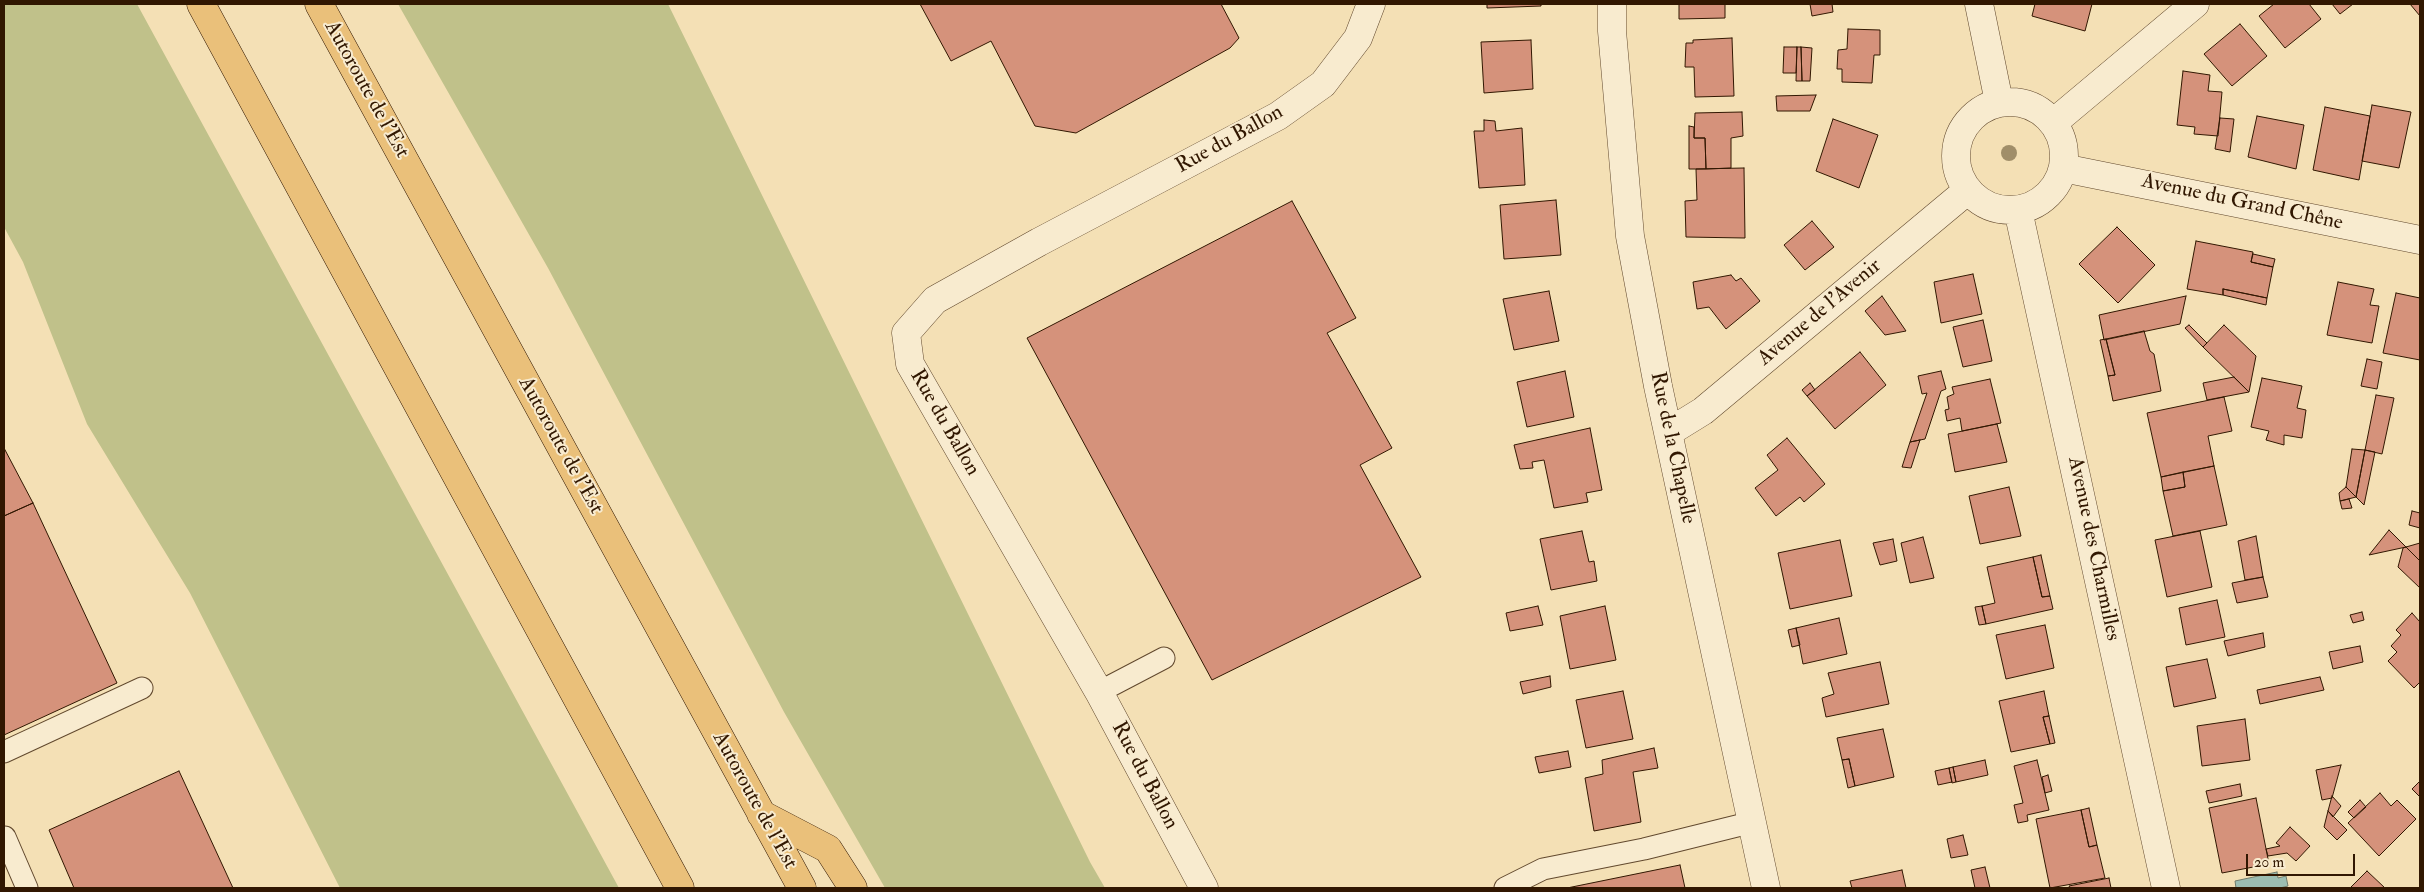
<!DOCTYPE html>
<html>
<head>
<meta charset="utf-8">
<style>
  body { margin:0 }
  #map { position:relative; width:2424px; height:892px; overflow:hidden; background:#f4e0b5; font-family:"IM FELL Double Pica",serif }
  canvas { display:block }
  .frame { position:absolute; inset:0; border:5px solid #311701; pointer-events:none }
  .scale { position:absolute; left:2246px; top:854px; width:109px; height:22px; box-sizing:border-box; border:2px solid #311701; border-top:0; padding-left:6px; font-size:15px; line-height:18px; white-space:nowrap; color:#311701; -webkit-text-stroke:4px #f8ebcf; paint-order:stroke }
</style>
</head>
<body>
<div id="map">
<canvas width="2424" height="892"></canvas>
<div class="frame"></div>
<div class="scale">20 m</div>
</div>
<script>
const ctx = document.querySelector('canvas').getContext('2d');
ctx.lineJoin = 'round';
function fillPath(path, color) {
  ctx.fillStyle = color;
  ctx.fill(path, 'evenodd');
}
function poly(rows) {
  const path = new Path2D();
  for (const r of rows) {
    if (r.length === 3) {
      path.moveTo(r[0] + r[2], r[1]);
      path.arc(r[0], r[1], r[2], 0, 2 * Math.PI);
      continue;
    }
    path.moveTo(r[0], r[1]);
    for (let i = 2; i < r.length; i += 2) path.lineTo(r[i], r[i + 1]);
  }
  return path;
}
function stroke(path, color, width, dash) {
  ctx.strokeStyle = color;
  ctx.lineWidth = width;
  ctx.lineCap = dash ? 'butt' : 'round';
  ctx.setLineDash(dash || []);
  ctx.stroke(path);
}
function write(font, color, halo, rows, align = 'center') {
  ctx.font = font + ' "IM FELL Double Pica",serif';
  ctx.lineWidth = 4;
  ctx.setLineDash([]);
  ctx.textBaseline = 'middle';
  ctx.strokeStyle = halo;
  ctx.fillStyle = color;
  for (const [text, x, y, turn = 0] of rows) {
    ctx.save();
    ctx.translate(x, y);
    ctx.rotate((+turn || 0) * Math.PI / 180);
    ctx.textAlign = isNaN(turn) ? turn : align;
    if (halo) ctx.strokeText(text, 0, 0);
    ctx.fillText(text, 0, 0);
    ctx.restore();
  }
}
fillPath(poly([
  [4,4,137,4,619,888,340,888,190,593,87,424,23,262,4,227],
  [398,4,668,4,1090,862,1105,888,885,888,784,712,548,268]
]), '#c0c18a');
const water = poly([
  [2277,872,2278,878,2286,876,2288,886,2280,888,2236,888,2235,881,2277,872]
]);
fillPath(water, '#9cbdb1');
stroke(water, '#717b6b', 1);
const building = poly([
  [920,4,1221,4,1239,38,1230,48,1076,133,1035,126,991,41,951,61,920,4],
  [1487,4,1541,4,1541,6,1487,8,1487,4],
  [1679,4,1725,4,1725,18,1679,19,1679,4],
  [1810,4,1832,4,1833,12,1812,16,1810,4],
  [2035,4,2092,4,2085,31,2032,16,2035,4],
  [2274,4,2309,4,2321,19,2285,48,2259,16,2274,4],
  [2332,4,2353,4,2340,14,2332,4],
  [2410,4,2420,4,2420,16,2410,4],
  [2240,24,2267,56,2232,86,2204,54,2240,24],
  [1848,29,1880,30,1880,55,1874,55,1872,83,1842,82,1842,69,1837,69,1838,50,1847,49,1848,29],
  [1732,38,1734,96,1695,97,1694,67,1685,67,1686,43,1693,43,1693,40,1732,38],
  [1531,40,1533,89,1484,93,1481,42,1531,40],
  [1784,47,1797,47,1796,73,1783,73,1784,47],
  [1797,47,1801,47,1802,81,1796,81,1797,47],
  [1801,47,1812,48,1810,81,1802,81,1801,47],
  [2183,71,2210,75,2208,91,2222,92,2218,136,2194,134,2195,127,2177,125,2183,71],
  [1816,95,1810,111,1777,111,1776,96,1816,95],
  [2372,105,2411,112,2399,168,2362,161,2372,105],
  [2325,107,2370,116,2359,180,2313,170,2325,107],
  [1742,112,1743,136,1731,138,1731,168,1706,169,1705,138,1694,138,1695,113,1742,112],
  [2257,116,2304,125,2296,169,2248,157,2257,116],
  [2220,118,2234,119,2230,152,2215,149,2220,118],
  [1833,119,1878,135,1859,188,1816,171,1833,119],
  [1484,120,1495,121,1496,131,1522,128,1525,185,1479,188,1474,131,1484,131,1484,120],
  [1689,126,1694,127,1694,138,1705,138,1706,169,1689,169,1689,126],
  [1744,168,1745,238,1686,237,1685,201,1697,200,1696,169,1744,168],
  [1556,200,1561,255,1504,259,1500,205,1556,200],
  [1292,201,1356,318,1327,333,1392,448,1360,465,1421,577,1212,680,1027,338,1292,201],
  [1812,221,1834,247,1805,270,1784,245,1812,221],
  [2117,227,2155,265,2118,303,2079,264,2117,227],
  [2196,241,2253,252,2251,262,2273,267,2267,298,2223,289,2223,295,2187,289,2196,241],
  [2253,254,2275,259,2273,267,2251,262,2253,254],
  [1973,274,1982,314,1941,323,1934,282,1973,274],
  [1731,275,1736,281,1741,278,1760,301,1726,329,1709,307,1697,309,1693,282,1731,275],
  [2338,282,2374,289,2370,305,2379,306,2372,343,2327,335,2338,282],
  [2223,289,2267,298,2266,305,2223,295,2223,289],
  [1549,291,1559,341,1514,350,1503,299,1549,291],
  [2396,293,2420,298,2420,360,2383,353,2396,293],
  [1882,296,1906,331,1885,335,1865,311,1882,296],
  [2186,296,2180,324,2104,340,2099,315,2186,296],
  [1983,320,1992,361,1963,367,1953,327,1983,320],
  [2189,325,2207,343,2203,347,2185,328,2189,325],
  [2224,325,2256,356,2249,392,2203,347,2224,325],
  [2144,331,2150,351,2154,354,2161,391,2113,401,2108,376,2115,375,2106,339,2144,331],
  [2106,339,2115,375,2108,376,2100,340,2106,339],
  [1860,352,1886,385,1835,429,1807,396,1860,352],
  [2367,359,2382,362,2377,389,2361,386,2367,359],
  [1565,371,1574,417,1527,427,1517,382,1565,371],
  [1941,371,1946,389,1941,391,1925,439,1910,442,1927,393,1922,394,1918,376,1941,371],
  [2234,377,2249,392,2207,400,2203,383,2234,377],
  [2262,378,2302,386,2297,408,2306,410,2302,438,2284,435,2284,445,2266,440,2269,431,2251,427,2262,378],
  [1990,379,2001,423,1962,431,1960,418,1947,421,1945,410,1949,409,1947,397,1954,394,1952,387,1990,379],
  [1810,383,1815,390,1807,396,1802,390,1810,383],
  [2376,395,2394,398,2382,454,2365,450,2376,395],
  [2224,397,2232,431,2208,436,2214,466,2161,477,2147,413,2224,397],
  [1997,424,2007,462,1955,472,1948,434,1997,424],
  [1590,428,1602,490,1586,493,1588,502,1554,508,1544,460,1532,462,1533,468,1520,469,1514,445,1590,428],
  [1787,438,1825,484,1804,502,1800,497,1776,516,1755,488,1778,470,1767,455,1787,438],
  [1920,440,1911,468,1902,467,1910,442,1920,440],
  [4,448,33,503,4,516,4,448],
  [2352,449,2365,450,2356,497,2346,487,2352,449],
  [2365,450,2375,452,2364,505,2356,497,2365,450],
  [2214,466,2227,525,2173,536,2163,491,2185,487,2183,472,2214,466],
  [2183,472,2185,487,2163,491,2161,477,2183,472],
  [2009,487,2021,536,1980,544,1969,496,2009,487],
  [2346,487,2356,497,2340,501,2339,493,2346,487],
  [2349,499,2352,508,2342,509,2340,501,2349,499],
  [33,503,117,683,4,735,4,516,33,503],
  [2412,511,2420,513,2420,528,2409,525,2412,511],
  [2389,530,2406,547,2369,555,2389,530],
  [1582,531,1589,562,1594,561,1597,581,1551,590,1540,539,1582,531],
  [2200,531,2212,587,2167,597,2155,540,2200,531],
  [2256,536,2263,577,2245,580,2238,541,2256,536],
  [1923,537,1934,578,1910,583,1901,543,1923,537],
  [1893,539,1897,561,1880,565,1873,543,1893,539],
  [1840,540,1852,596,1790,609,1778,553,1840,540],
  [2420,543,2420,561,2406,547,2420,543],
  [2406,547,2420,561,2420,588,2398,567,2403,548,2406,547],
  [2041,555,2050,596,2042,597,2033,557,2041,555],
  [2033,557,2042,597,2050,596,2053,609,1986,624,1982,606,1995,603,1987,567,2033,557],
  [2263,577,2268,597,2237,603,2232,583,2263,577],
  [2217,600,2225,637,2186,645,2179,608,2217,600],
  [1538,606,1543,625,1510,631,1506,613,1538,606],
  [1605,606,1616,660,1570,669,1560,616,1605,606],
  [1982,606,1986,624,1979,625,1975,607,1982,606],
  [2362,612,2364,620,2353,623,2350,615,2362,612],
  [2412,613,2420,622,2420,682,2414,688,2388,661,2397,652,2391,646,2401,635,2396,630,2412,613],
  [1839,618,1847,654,1803,664,1796,628,1839,618],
  [2045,625,2054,668,2006,679,1996,635,2045,625],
  [1796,628,1800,645,1792,647,1788,630,1796,628],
  [2263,633,2265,647,2228,656,2224,641,2263,633],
  [2360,646,2363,662,2333,669,2329,652,2360,646],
  [2207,659,2216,698,2174,707,2166,667,2207,659],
  [1880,662,1889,704,1826,717,1822,698,1834,694,1828,673,1880,662],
  [1550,676,1551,687,1523,694,1520,682,1550,676],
  [2320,677,2324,690,2260,704,2257,690,2320,677],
  [1623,691,1633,739,1586,748,1576,700,1623,691],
  [2044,691,2049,716,2043,717,2050,744,2011,752,1999,701,2044,691],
  [2049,716,2055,743,2050,744,2043,717,2049,716],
  [2245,719,2250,760,2202,766,2197,726,2245,719],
  [1883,729,1894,777,1855,786,1849,759,1842,760,1837,738,1883,729],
  [1654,748,1658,768,1633,772,1641,822,1594,831,1585,778,1603,774,1602,760,1654,748],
  [1568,751,1571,767,1539,773,1535,757,1568,751],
  [1849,759,1855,786,1848,788,1842,760,1849,759],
  [1985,760,1988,775,1956,782,1953,767,1985,760],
  [2037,760,2049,810,2027,815,2028,821,2018,823,2014,805,2023,803,2014,766,2037,760],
  [2341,765,2332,798,2322,800,2316,770,2341,765],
  [1953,767,1956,782,1952,783,1949,768,1953,767],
  [1949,768,1952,782,1938,785,1935,771,1949,768],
  [179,771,233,888,74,888,49,830,179,771],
  [2048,775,2052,791,2045,793,2042,777,2048,775],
  [2420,781,2420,797,2412,789,2420,781],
  [2240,784,2242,796,2209,803,2206,791,2240,784],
  [2380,793,2391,806,2397,800,2416,819,2379,856,2348,823,2380,793],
  [2332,796,2341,806,2333,817,2328,811,2332,796],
  [2256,798,2269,864,2222,873,2209,808,2256,798],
  [2360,800,2366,807,2354,818,2348,812,2360,800],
  [2089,808,2097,845,2089,847,2081,810,2089,808],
  [2081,810,2089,847,2097,845,2105,878,2050,888,2036,819,2081,810],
  [2328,811,2347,830,2337,840,2324,827,2328,811],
  [2290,827,2310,846,2296,861,2287,853,2268,856,2266,849,2280,846,2276,843,2290,827],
  [1963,835,1968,855,1951,858,1947,839,1963,835],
  [1680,865,1685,888,1567,888,1680,865],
  [1985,867,1990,888,1975,888,1971,870,1985,867],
  [1902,870,1906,888,1852,888,1850,881,1902,870],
  [2367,871,2385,888,2350,888,2367,871],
  [2109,878,2111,888,2070,888,2069,886,2109,878]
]);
fillPath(building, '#d5927b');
stroke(building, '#311701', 1);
const lane = poly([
  [1099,692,1164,658],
  [4,752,142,688],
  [5,837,27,888],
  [1505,888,1543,869,1644,849,1753,822]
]);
const street = poly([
  [1612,4,1612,31,1630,236,1658,386,1766,888],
  [1979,4,1999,102],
  [2010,156,54],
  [2053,123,2195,4],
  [2063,168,2420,240],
  [2018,210,2166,888],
  [1669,432,1703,411,1968,190],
  [1204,888,1099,692,910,364,906,333,935,300,1039,242,1278,116,1323,84,1358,38,1371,4]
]);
const highway = poly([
  [201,4,680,888],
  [319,4,802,888],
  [761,814,828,849,853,888]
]);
stroke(lane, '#62492e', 23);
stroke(street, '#62492e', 29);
stroke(highway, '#311701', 29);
stroke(lane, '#f8ebcf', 21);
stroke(street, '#f8ebcf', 28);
stroke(highway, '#eac07a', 28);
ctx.fillStyle = '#a08e69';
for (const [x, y] of [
  [2009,153]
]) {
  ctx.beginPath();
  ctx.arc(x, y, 8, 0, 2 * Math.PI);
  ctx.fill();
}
write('21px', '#311701', '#f8ebcf', [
  ["Autoroute de l’Est",366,90,61],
  ["Rue du Ballon",1230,140,-29],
  ["Avenue du Grand Chêne",2242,203,12],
  ["Avenue de l’Avenir",1820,313,-40],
  ["Rue du Ballon",944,423,60],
  ["Autoroute de l’Est",560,446,61],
  ["Rue de la Chapelle",1672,448,78],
  ["Avenue des Charmilles",2093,549,78],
  ["Rue du Ballon",1144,776,62],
  ["Autoroute de l’Est",754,801,61]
]);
</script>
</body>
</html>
